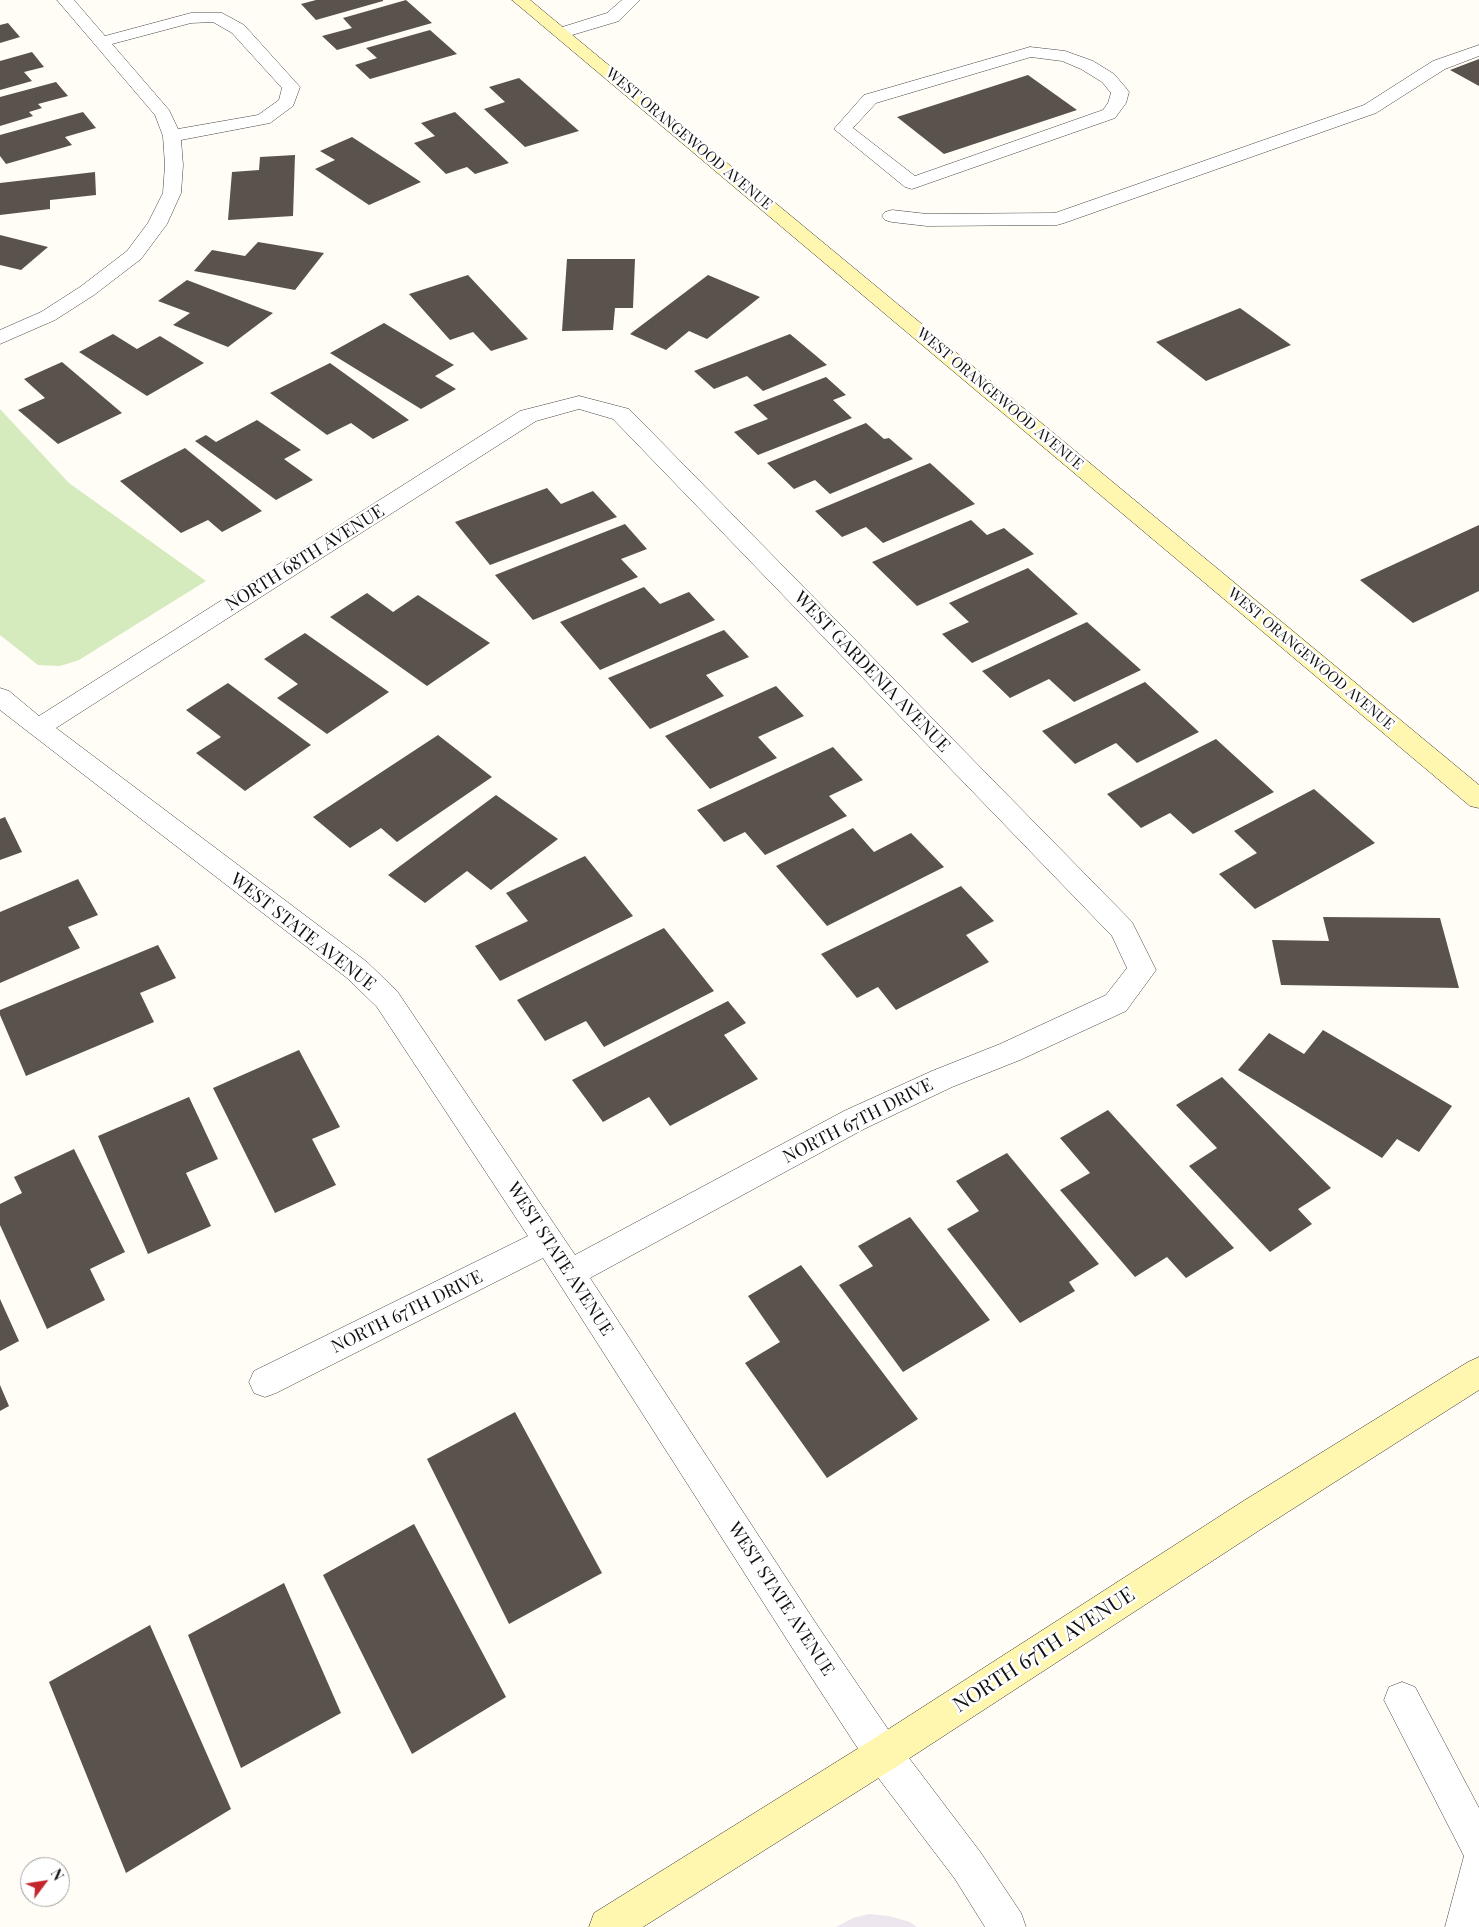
<!DOCTYPE html>
<html>
<head>
<meta charset="utf-8">
<style>
  body { margin:0 }
  #map { position:relative; width:1479px; height:1927px; overflow:hidden; background:#fffdf5; font-family:"Playfair Display",serif }
  canvas { display:block }
  .north { position:absolute; left:20px; top:1857px; width:50px; height:50px; box-sizing:border-box; background:#fff; border:1px solid #a0a0a0; border-radius:50%; rotate:59deg; font-size:14px; font-weight:700; line-height:20px; text-align:center; color:#111 }
  .north::after { content:''; display:block; margin:auto; width:18px; height:22px; background:#c4262e; clip-path:polygon(50% 0,100% 100%,50% 72%,0 100%) }
</style>
</head>
<body>
<div id="map">
<canvas width="1479" height="1927"></canvas>
<div class="north">N</div>
</div>
<script>
const ctx = document.querySelector('canvas').getContext('2d');
ctx.lineJoin = 'round';
function fillPath(path, color) {
  ctx.fillStyle = color;
  ctx.fill(path, 'evenodd');
}
function poly(rows) {
  const path = new Path2D();
  for (const r of rows) {
    path.moveTo(r[0], r[1]);
    for (let i = 2; i < r.length; i += 2) path.lineTo(r[i], r[i + 1]);
  }
  return path;
}
function stroke(path, color, width, dash) {
  ctx.strokeStyle = color;
  ctx.lineWidth = width;
  ctx.lineCap = dash ? 'butt' : 'round';
  ctx.setLineDash(dash || []);
  ctx.stroke(path);
}
function write(font, color, halo, rows, align = 'center') {
  ctx.font = font + ' "Playfair Display",serif';
  ctx.lineWidth = 5;
  ctx.setLineDash([]);
  ctx.textBaseline = 'middle';
  ctx.strokeStyle = halo;
  ctx.fillStyle = color;
  for (const [text, x, y, turn = 0] of rows) {
    ctx.save();
    ctx.translate(x, y);
    ctx.rotate((+turn || 0) * Math.PI / 180);
    ctx.textAlign = isNaN(turn) ? turn : align;
    if (halo) ctx.strokeText(text, 0, 0);
    ctx.fillText(text, 0, 0);
    ctx.restore();
  }
}
fillPath(poly([
  [869,1914,889,1916,910,1922,917,1927,836,1927,853,1918]
]), '#eee6ef');
fillPath(poly([
  [0,409,69,483,206,581,79,660,60,666,38,665,0,635]
]), '#d5ebbd');
fillPath(poly([
  [316,0,383,0,383,1,316,20,301,4],
  [406,0,432,23,337,50,322,36,352,28,343,18],
  [8,23,20,37,0,43,0,25],
  [430,30,457,54,370,79,355,65,377,58,366,48],
  [32,52,44,67,24,72,32,81,0,90,0,61],
  [1479,59,1479,86,1450,70],
  [1028,75,1077,110,944,154,897,117],
  [519,78,579,131,525,147,484,109,505,102,489,87],
  [56,82,68,96,38,104,42,108,29,112,33,116,0,126,0,97],
  [83,112,96,128,65,137,72,145,6,164,0,156,0,135],
  [455,112,509,163,475,174,467,167,446,174,414,143,435,136,421,123],
  [352,137,421,182,369,205,315,169,335,160,320,151],
  [295,155,293,216,228,220,232,172,259,170,260,157],
  [95,172,96,195,50,200,50,209,0,215,0,183],
  [0,235,48,247,21,270,0,265],
  [258,242,324,253,295,290,194,271,212,250,245,256],
  [567,259,635,259,633,308,615,308,613,330,562,331],
  [468,275,528,339,491,351,473,332,450,340,409,294],
  [708,275,760,297,707,339,689,331,666,350,630,334],
  [187,280,273,313,228,347,173,325,190,313,158,301],
  [1240,308,1291,345,1206,381,1156,342],
  [384,323,454,365,435,376,456,389,421,409,330,353],
  [113,334,137,349,160,336,204,363,147,396,79,352],
  [790,334,827,365,763,391,747,376,714,389,694,371],
  [62,362,122,413,58,444,18,410,45,398,24,379],
  [330,363,409,420,373,439,351,423,327,435,270,393],
  [826,377,846,395,833,400,852,418,758,455,734,432,768,419,753,405],
  [257,420,301,450,284,459,313,480,276,500,195,441,206,435,216,442],
  [866,423,884,439,889,438,913,459,830,494,815,480,794,489,767,463],
  [185,448,262,511,222,532,208,520,181,533,120,481],
  [930,463,975,504,883,543,866,527,842,537,815,511],
  [547,488,561,504,593,491,617,517,490,565,455,522],
  [971,520,987,535,1004,528,1034,554,917,606,872,562],
  [625,524,647,549,621,559,638,577,533,620,495,575],
  [1479,525,1479,591,1413,623,1360,580],
  [1028,568,1078,614,972,663,942,634,969,622,949,603],
  [644,587,660,604,689,592,715,620,600,670,560,622],
  [367,593,393,612,418,595,490,643,427,686,330,617],
  [1087,622,1141,670,1074,702,1049,679,1010,698,982,671],
  [724,630,749,657,706,675,724,696,650,729,608,678],
  [305,633,389,692,327,734,277,698,298,684,264,659],
  [1145,682,1199,732,1137,763,1116,743,1075,764,1042,731],
  [228,683,311,745,245,791,196,753,221,737,186,710],
  [776,686,804,716,758,737,777,758,710,789,665,736],
  [438,735,492,777,397,842,381,828,350,848,313,817],
  [1216,739,1274,792,1193,834,1170,813,1141,828,1107,794],
  [833,747,863,780,829,796,847,816,765,855,745,832,724,842,697,810],
  [1314,789,1375,843,1255,909,1219,874,1257,853,1234,831],
  [496,795,558,839,491,890,467,871,425,903,388,875],
  [5,817,22,852,0,860,0,819],
  [853,828,874,852,911,833,944,867,827,926,776,866],
  [585,856,633,916,500,981,475,946,528,921,506,893],
  [78,879,98,915,68,927,80,948,0,983,0,912],
  [961,886,994,921,966,935,989,962,896,1010,878,987,857,998,821,954],
  [1323,917,1440,918,1459,988,1281,985,1272,940,1329,941],
  [664,928,714,991,604,1047,586,1021,545,1041,517,1000],
  [158,945,176,978,140,993,154,1022,26,1076,0,1015,0,1010],
  [728,1001,746,1023,724,1035,758,1079,670,1126,649,1097,603,1122,572,1080],
  [1323,1030,1452,1106,1419,1152,1397,1139,1382,1158,1238,1070,1269,1033,1304,1054],
  [299,1050,340,1127,312,1139,336,1185,275,1213,213,1088],
  [1222,1077,1331,1188,1298,1209,1312,1224,1270,1252,1189,1166,1217,1148,1176,1105],
  [189,1097,218,1159,186,1173,211,1226,148,1254,98,1136],
  [1108,1110,1234,1248,1186,1278,1167,1257,1135,1277,1060,1190,1090,1173,1060,1138],
  [74,1149,125,1252,90,1269,105,1300,47,1329,0,1225,0,1204,22,1193,14,1177],
  [1007,1153,1099,1264,1069,1282,1075,1291,1020,1323,947,1229,979,1211,956,1181],
  [910,1217,990,1320,903,1372,839,1285,873,1266,858,1246],
  [801,1265,918,1419,827,1478,745,1363,780,1342,748,1296],
  [0,1299,19,1341,0,1351],
  [0,1385,9,1406,0,1411],
  [515,1412,602,1573,509,1624,427,1459],
  [414,1524,506,1697,412,1754,323,1575],
  [284,1583,341,1713,241,1768,188,1635],
  [150,1625,231,1809,126,1873,49,1682]
]), '#5a524d');
const lane = poly([
  [622,0,640,0,619,21,562,38,556,37,554,33,556,29,607,13,622,0],
  [1479,45,1479,56,1445,69,1376,113,1064,223,1057,225,927,226,892,222,885,220,882,216,885,212,892,210,927,214,1055,213,1364,105,1433,61,1479,45],
  [1030,47,1065,51,1093,61,1114,74,1126,88,1129,92,1126,103,1115,118,912,189,905,187,834,129,864,95,1030,47],
  [1031,57,1062,61,1081,69,1102,82,1111,93,1108,103,1103,110,915,176,853,128,876,103,1031,57],
  [1402,1682,1415,1687,1479,1808,1479,1927,1445,1927,1464,1856,1384,1700,1389,1687,1402,1682]
]);
const street = poly([
  [57,0,74,0,105,36,191,13,222,13,244,25,300,87,293,106,270,123,181,140,183,165,181,193,167,224,141,259,94,295,55,320,0,344,0,330,41,312,80,287,127,251,148,223,163,193,165,165,163,136,155,115,57,0],
  [213,22,232,33,282,88,279,100,258,115,178,129,169,110,112,44,191,23,213,22],
  [579,396,629,409,1132,922,1156,970,1126,1011,1020,1060,952,1087,864,1129,590,1278,817,1625,896,1741,981,1853,1021,1913,1026,1927,985,1927,955,1879,870,1767,793,1649,543,1258,276,1393,265,1397,254,1393,249,1382,254,1371,528,1236,377,1007,347,978,0,710,0,688,9,691,39,716,520,411,579,396],
  [579,409,613,419,1112,936,1127,968,1106,995,1000,1044,932,1071,844,1111,575,1255,397,991,367,962,56,728,536,421,579,409]
]);
const secondary = poly([
  [512,0,530,0,1479,785,1479,808,1470,806,512,0],
  [1479,1357,1479,1390,1269,1524,896,1767,643,1927,589,1927,594,1913,870,1741,1245,1500,1468,1362,1479,1357]
]);
stroke(lane, '#444', 1);
stroke(street, '#444', 1);
stroke(secondary, '#333', 1);
fillPath(lane, '#fff');
fillPath(street, '#fff');
fillPath(secondary, '#fff6b0');
write('15px', '#111', '#fff', [
  ["WEST ORANGEWOOD AVENUE",689,139,40],
  ["WEST ORANGEWOOD AVENUE",1000,399,40],
  ["WEST ORANGEWOOD AVENUE",1311,659,40]
]);
write('18px', '#111', '#fff', [
  ["NORTH 68TH AVENUE",305,558,-32],
  ["WEST GARDENIA AVENUE",872,672,46],
  ["WEST STATE AVENUE",303,932,38],
  ["NORTH 67TH DRIVE",858,1121,-27],
  ["WEST STATE AVENUE",560,1259,57],
  ["NORTH 67TH DRIVE",407,1312,-26],
  ["WEST STATE AVENUE",781,1599,57]
]);
write('21px', '#111', '#fff', [
  ["NORTH 67TH AVENUE",1044,1650,-33]
]);
</script>
</body>
</html>
